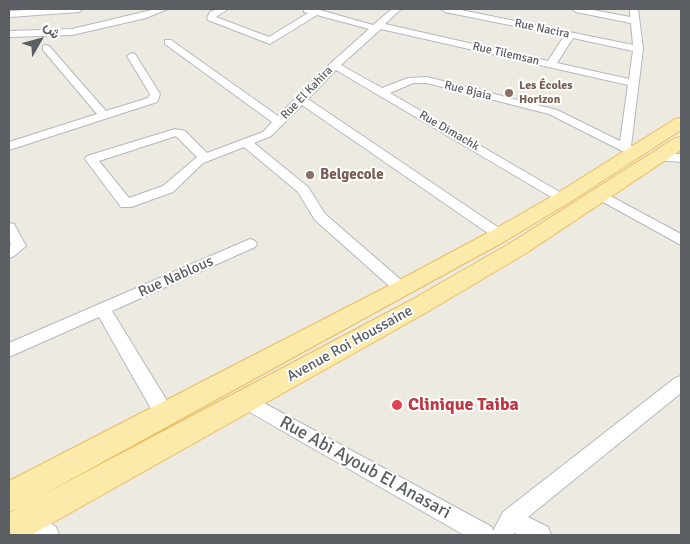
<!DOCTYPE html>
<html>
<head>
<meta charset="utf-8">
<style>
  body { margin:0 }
  #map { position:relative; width:690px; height:544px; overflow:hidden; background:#edeae2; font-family:Signika,Vazirmatn,sans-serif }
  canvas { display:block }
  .frame { position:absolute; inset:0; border:10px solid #5b5e62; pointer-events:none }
  .north { position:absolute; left:15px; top:15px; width:50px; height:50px; -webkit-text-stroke:4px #fff; paint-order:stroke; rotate:52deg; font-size:14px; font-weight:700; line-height:20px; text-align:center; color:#5b5e62 }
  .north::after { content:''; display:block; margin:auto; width:18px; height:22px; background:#5b5e62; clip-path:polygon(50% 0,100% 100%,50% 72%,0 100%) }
</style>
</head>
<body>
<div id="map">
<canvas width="690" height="544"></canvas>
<div class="frame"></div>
<div class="north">ش</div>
</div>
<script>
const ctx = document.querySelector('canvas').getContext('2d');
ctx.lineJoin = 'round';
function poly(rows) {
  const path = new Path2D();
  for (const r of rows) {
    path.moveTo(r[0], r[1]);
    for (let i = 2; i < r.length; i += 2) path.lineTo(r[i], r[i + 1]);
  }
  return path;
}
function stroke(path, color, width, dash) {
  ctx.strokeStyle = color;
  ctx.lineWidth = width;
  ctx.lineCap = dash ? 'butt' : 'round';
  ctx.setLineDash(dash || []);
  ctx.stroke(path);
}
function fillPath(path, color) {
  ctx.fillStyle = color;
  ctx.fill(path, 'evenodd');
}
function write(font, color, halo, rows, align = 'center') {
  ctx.font = font + ' Signika,sans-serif';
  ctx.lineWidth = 4;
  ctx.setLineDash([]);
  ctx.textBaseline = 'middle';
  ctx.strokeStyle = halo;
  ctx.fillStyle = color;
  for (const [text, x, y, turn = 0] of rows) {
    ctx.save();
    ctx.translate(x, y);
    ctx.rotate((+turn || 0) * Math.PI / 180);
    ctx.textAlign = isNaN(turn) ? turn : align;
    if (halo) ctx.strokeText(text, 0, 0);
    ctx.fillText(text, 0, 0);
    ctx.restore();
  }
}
const street = poly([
  [46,9,83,9,79,12,9,17,9,11,46,9],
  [156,9,168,9,146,18,72,35,9,37,9,31,72,29,156,9],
  [217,9,228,9,216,17,269,37,308,13,304,12,304,9,316,9,373,25,392,9,401,9,385,24,548,61,564,36,445,12,441,9,456,9,633,45,631,23,576,12,572,9,588,9,630,17,630,9,638,9,643,49,631,146,642,153,636,157,632,156,549,114,427,83,413,83,390,93,570,198,568,201,558,201,336,70,308,99,505,232,507,235,505,238,500,240,495,238,302,105,271,136,254,143,308,187,325,214,407,285,410,289,407,293,402,295,397,293,315,220,298,192,244,147,203,163,173,192,131,207,121,207,85,159,87,156,175,129,185,131,207,153,263,132,272,122,165,44,165,40,171,40,278,116,331,63,369,29,317,15,270,44,208,20,207,18,210,12,217,9],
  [381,29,628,85,620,141,557,110,427,77,408,78,382,88,341,65,381,29],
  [573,38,633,51,629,79,557,63,573,38],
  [176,136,197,157,163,186,129,198,99,161,176,136],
  [46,45,49,46,106,111,148,98,150,94,127,56,132,53,135,54,160,94,158,100,157,102,9,150,9,142,97,114,43,50,43,46,46,45],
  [659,153,681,154,681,162,655,160,653,157,659,153],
  [601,191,681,234,681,245,596,198,594,195,601,191],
  [9,223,14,224,26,246,14,256,9,258,9,246,11,245,9,240,9,223],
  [250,239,255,241,257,244,255,247,112,311,172,409,174,415,172,421,165,423,158,421,99,317,9,357,9,343,250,239],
  [681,376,681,393,528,517,548,527,551,535,519,535,514,533,513,535,464,535,239,406,236,401,239,396,245,393,251,396,492,527,493,531,503,512,675,378,681,376],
  [28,510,35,513,56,527,59,535,31,535,21,527,17,520,21,513,28,510]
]);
const primary = poly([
  [681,118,681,130,570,202,507,240,37,498,413,299,512,242,675,138,681,137,681,150,528,252,429,311,31,535,9,535,9,513,18,508,9,512,9,481,394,283,493,230,556,194,675,119,681,118]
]);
stroke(street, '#b5b8bc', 2);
stroke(primary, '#ebbc5d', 2);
fillPath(street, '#fff');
fillPath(primary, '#fbeaa9');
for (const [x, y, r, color] of [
  [509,93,5,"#8d6e63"],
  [310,175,5,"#8d6e63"],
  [397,405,6,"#e0444e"]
]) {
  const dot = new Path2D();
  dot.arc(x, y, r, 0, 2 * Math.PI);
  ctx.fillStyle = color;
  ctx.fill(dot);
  stroke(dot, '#fff', 2);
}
write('12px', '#5b5e62', '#fff', [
  ["Rue Nacira",542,29,12],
  ["Rue Tilemsan",506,54,13],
  ["Rue Bjaia",468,91,14],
  ["Rue El Kahira",307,93,-46],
  ["Rue Dimachk",449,131,30]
]);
write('bold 12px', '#785e54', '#fff', [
  ["Les Écoles",519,86],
  ["Horizon",519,100]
], 'left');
write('bold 15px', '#785e54', '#fff', [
  ["Belgecole",320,175]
], 'left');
write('15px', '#5b5e62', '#fff', [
  ["Rue Nablous",176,277,-24],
  ["Avenue Roi Houssaine",350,344,-29]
]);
write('bold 18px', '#be3a42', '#fff', [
  ["Clinique Taiba",408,405]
], 'left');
write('18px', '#5b5e62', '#fff', [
  ["Rue Abi Ayoub El Anasari",365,468,29]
]);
</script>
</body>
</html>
